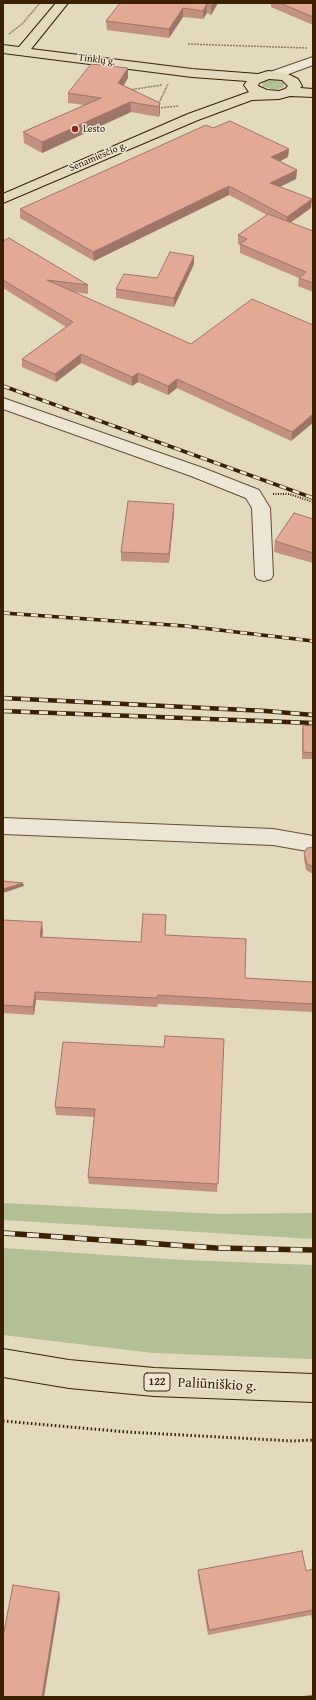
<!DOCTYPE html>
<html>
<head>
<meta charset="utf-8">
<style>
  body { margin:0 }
  #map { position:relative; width:316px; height:1700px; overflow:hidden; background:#e3d9bd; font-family:"Gentium Book Plus",serif }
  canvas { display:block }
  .frame { position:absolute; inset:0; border:4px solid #3a2001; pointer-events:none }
</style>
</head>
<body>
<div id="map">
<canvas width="316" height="1700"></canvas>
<div class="frame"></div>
</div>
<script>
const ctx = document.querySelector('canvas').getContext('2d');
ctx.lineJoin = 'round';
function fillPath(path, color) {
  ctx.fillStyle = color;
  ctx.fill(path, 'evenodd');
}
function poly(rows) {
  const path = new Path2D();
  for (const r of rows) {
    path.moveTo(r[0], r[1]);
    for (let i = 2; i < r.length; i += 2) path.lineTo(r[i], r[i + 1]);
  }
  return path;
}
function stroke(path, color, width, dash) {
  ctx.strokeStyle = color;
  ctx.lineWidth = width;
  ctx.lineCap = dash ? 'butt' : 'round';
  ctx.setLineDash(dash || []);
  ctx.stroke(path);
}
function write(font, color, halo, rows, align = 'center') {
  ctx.font = font + ' "Gentium Book Plus",serif';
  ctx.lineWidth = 3;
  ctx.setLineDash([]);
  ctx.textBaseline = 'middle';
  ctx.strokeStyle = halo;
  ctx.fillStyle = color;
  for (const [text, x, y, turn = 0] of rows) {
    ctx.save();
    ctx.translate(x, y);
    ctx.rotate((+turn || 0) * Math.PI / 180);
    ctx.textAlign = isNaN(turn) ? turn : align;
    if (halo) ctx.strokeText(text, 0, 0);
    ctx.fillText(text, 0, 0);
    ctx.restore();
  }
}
fillPath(poly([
  [274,80,283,82,284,87,275,90,262,86,264,81],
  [3,1203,219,1214,313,1213,313,1239,3,1220],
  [3,1248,183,1260,313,1265,313,1359,153,1353,3,1335]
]), '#b2c093');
const minor = poly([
  [313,57,313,65,275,79,269,75,270,72,313,57],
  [3,398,203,468,259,490,270,508,273,575,271,579,264,581,257,579,255,575,252,508,246,498,191,476,3,409,3,398],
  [3,818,273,829,313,836,313,852,273,845,3,834,3,818]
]);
const major = poly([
  [56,3,68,3,31,49,192,69,258,74,268,71,286,73,298,79,302,86,300,88,313,89,313,97,290,96,279,99,252,100,198,120,3,203,3,194,188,114,249,92,244,85,247,81,192,77,3,53,3,45,19,47,56,3],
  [269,79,282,80,288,86,285,89,279,91,267,90,258,86,259,83,269,79],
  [3,1349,69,1360,154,1368,313,1374,313,1402,154,1396,69,1388,3,1377,3,1349]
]);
stroke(minor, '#644e30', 2);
stroke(major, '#3a2001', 2);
stroke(poly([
  [9,34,22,24,40,3],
  [188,44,307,48],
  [129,90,162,85],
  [158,105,168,84],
  [158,108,179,106]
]), '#3a2001', 1.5, [0.5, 1]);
stroke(poly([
  [273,494,289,494,313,502]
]), '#3a2001', 2, [1, 1.5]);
stroke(poly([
  [3,1421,127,1432,293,1441,313,1440]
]), '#3a2001', 3, [1.5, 2.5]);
fillPath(minor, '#ede6d4');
fillPath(major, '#e3d9bd');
const railFar2 = poly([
  [3,386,313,498],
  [3,613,185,626,313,641]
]);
const railFar1 = poly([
  [3,698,266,711,313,715],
  [3,711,313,723]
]);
const rail = poly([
  [3,1233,216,1248,313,1250]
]);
stroke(railFar2, '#3a2001', 3.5);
stroke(railFar1, '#3a2001', 4.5);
stroke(rail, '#3a2001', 5.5);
stroke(railFar2, '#ede6d4', 2.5, [7]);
stroke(railFar1, '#ede6d4', 3, [9]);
stroke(rail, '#ede6d4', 4, [12]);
fillPath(poly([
  [120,3,218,3,211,15,207,13,203,19,183,17,169,38,107,30,106,21],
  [271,3,313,3,313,25,271,7],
  [128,78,123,85,160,103,160,113,159,117,131,112,42,153,24,143,23,132,84,105,68,103,68,93],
  [213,128,289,149,288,157,280,161,297,170,296,179,280,187,311,208,290,223,313,231,313,292,298,286,299,278,240,253,240,245,238,244,238,235,267,215,229,195,94,261,20,218,20,209],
  [3,241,88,285,88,294,73,292,191,344,313,325,291,441,177,388,168,395,138,382,132,386,81,363,56,382,22,367,22,359,66,327,3,288],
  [194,264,174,307,116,298,116,289,157,278],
  [174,513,169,563,121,561,121,552],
  [313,519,313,563,274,552,275,541],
  [303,725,313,726,313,759,302,759,302,732],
  [313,847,313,874,306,870,304,859,304,853],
  [166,915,165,935,245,978,313,982,313,1012,158,1004,157,1007,36,1000,34,1015,3,1013,3,920,43,931,42,937,141,942],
  [224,1039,217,1192,89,1184,88,1177,94,1117,56,1115,55,1107,164,1047],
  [313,1569,313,1624,311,1615,208,1635,198,1576,198,1570,306,1571]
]), '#c29180');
fillPath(poly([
  [213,3,218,3,211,15,211,6],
  [207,4,207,13,203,19,203,11],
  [183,8,183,17,169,38,169,29],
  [128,68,128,78,119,93,118,83],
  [130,102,131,112,42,153,42,142],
  [160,103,160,113,159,117,159,107],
  [289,149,288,157,271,166,271,157],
  [297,170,296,179,269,192,270,183],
  [229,186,229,195,94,261,93,252],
  [312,199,311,208,287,225,287,217],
  [194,256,194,264,174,307,174,298],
  [81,354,81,363,56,382,55,374],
  [138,373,138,382,132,386,132,377],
  [177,379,177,388,168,395,168,386],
  [313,414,313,423,291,441,292,432],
  [174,504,174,513,169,563,169,554],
  [23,883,24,886,3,893,3,889],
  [42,922,43,931,41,945,40,937],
  [35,992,36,1000,34,1015,33,1007],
  [59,1592,60,1598,44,1697,42,1697]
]), '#9e7668');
const building = poly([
  [120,3,213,3,211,6,207,4,203,11,183,8,169,29,106,21,120,3],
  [280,3,313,3,313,17,280,3],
  [91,64,128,68,118,83,160,103,159,107,130,102,42,142,23,132,101,98,68,93,91,64],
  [230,121,289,149,271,157,297,170,270,183,312,199,287,217,229,186,93,252,20,209,206,125,213,128,230,121],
  [268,214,313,231,313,283,299,278,306,272,240,244,247,239,238,235,268,214],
  [9,238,88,285,47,280,191,344,252,299,313,325,313,414,292,432,177,379,168,386,138,373,132,377,81,354,55,374,22,359,73,322,3,280,3,241,9,238],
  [170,252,194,256,174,298,116,289,124,274,157,278,170,252],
  [128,501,174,504,169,554,121,552,128,501],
  [294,513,313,519,313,553,275,541,294,513],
  [303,725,313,726,313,753,303,752,303,725],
  [313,847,313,867,307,864,304,853,307,848,313,847],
  [3,881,23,883,3,889,3,881],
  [143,914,166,915,165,935,246,939,245,978,313,982,313,1004,158,995,157,998,35,992,33,1007,3,1005,3,920,42,922,40,937,141,942,143,914],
  [165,1036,224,1039,218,1184,88,1177,95,1109,55,1107,63,1042,164,1047,165,1036],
  [302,1551,306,1571,313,1569,313,1611,313,1610,209,1630,198,1570,302,1551],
  [13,1585,59,1592,42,1697,3,1697,3,1637,13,1585],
  [313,1695,313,1697,301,1697,313,1695]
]);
fillPath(building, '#e2a995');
stroke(building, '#9e7668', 1);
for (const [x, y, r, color] of [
  [75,129,4,"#8f2418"]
]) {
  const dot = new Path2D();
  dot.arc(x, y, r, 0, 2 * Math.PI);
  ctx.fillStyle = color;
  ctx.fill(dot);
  stroke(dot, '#ede6d4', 1.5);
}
write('10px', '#3a2001', '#ede6d4', [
  ["Tinklų g.",97,60,7],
  ["Senamiesčio g.",98,157,-23]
]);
write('10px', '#3a2001', '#ede6d4', [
  ["Lesto",83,129]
], 'left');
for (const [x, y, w] of [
  [157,1382,26]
]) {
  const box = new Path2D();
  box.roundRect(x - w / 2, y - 9, w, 18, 3);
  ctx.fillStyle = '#ede6d4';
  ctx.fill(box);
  stroke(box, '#3a2001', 1);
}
write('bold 11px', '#3a2001', null, [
  ["122",157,1382]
]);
write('14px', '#3a2001', '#ede6d4', [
  ["Paliūniškio g.",217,1385,3]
]);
</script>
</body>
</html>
